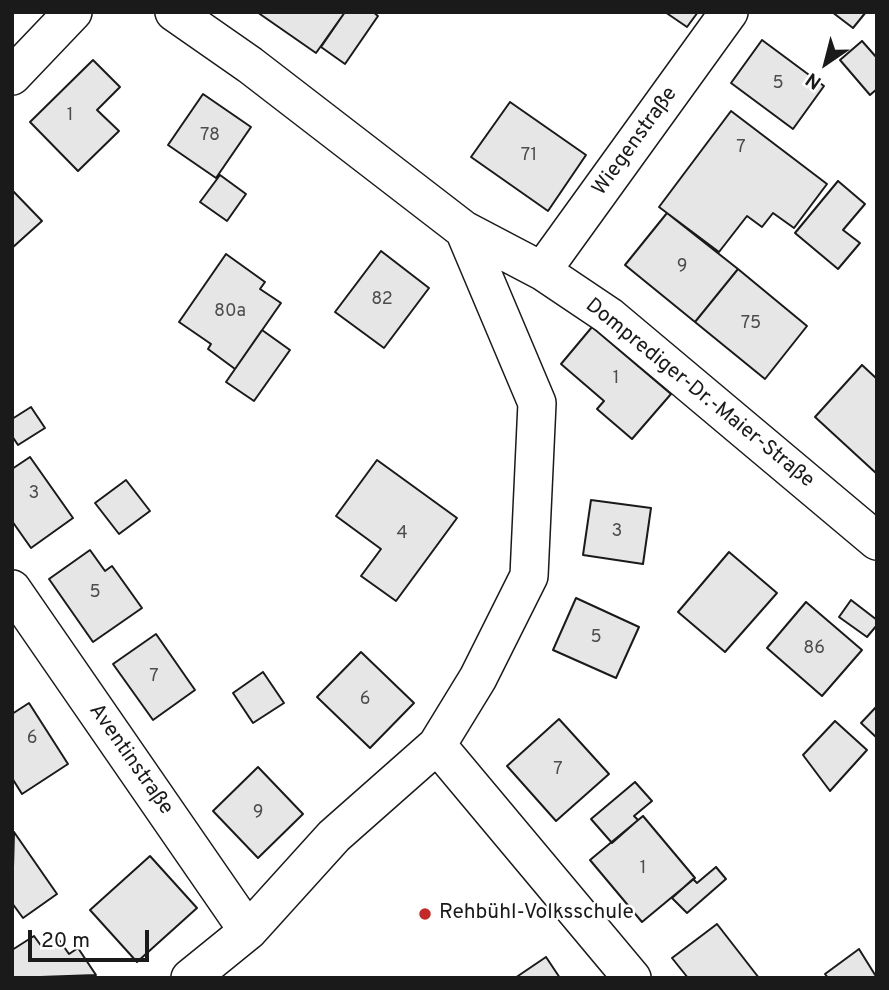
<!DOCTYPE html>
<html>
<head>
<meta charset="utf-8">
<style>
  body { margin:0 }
  #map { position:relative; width:889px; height:990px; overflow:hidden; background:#fff; font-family:Overpass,sans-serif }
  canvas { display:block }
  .frame { position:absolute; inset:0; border:14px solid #1a1a1a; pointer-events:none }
  .north { position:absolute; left:791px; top:28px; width:70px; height:70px; -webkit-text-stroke:5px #fff; paint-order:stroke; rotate:215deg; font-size:19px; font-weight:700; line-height:28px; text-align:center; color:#1a1a1a }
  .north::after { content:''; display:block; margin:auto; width:24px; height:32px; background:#1a1a1a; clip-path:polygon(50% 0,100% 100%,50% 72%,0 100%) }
  .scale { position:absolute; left:28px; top:930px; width:121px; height:32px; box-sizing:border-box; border:4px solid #1a1a1a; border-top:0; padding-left:9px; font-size:21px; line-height:24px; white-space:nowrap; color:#1a1a1a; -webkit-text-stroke:5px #fff; paint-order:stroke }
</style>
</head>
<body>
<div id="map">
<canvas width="889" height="990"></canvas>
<div class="frame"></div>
<div class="north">N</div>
<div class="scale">20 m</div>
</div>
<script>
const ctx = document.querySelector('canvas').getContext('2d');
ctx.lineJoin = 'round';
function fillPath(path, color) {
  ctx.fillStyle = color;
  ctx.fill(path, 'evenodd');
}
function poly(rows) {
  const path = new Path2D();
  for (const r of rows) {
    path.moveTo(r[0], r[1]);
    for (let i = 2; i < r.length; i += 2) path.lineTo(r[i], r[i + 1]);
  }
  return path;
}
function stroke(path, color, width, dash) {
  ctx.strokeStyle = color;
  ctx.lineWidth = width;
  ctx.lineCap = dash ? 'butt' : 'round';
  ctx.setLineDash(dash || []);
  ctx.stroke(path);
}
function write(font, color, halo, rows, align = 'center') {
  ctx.font = font + ' Overpass,sans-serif';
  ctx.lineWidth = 5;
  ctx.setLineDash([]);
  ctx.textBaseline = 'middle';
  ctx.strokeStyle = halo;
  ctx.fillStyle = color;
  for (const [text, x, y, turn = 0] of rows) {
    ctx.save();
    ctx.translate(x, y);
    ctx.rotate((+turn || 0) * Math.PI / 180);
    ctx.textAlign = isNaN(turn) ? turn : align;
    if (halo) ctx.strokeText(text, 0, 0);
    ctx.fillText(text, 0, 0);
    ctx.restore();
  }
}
const building = poly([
  [257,12,345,12,316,53,257,12],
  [345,12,373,12,378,16,345,64,321,47,345,12],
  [665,12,698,12,687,27,665,12],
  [832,12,866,12,853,28,832,12],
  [762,40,824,86,793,129,731,83,762,40],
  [862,41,877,58,877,89,870,95,840,60,862,41],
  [93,60,120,87,97,110,119,131,78,171,30,122,93,60],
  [203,94,251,127,216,178,168,145,203,94],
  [510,102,586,155,548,211,471,157,510,102],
  [731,111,827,184,794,228,773,213,762,227,747,216,719,252,659,207,731,111],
  [220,175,246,194,227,221,200,202,220,175],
  [838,181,865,204,843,230,860,243,838,269,795,233,838,181],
  [12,190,42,221,12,248,12,190],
  [667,213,738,269,695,322,625,265,667,213],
  [381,251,429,288,384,348,335,312,381,251],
  [226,254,265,282,260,289,281,303,235,369,208,349,211,344,179,322,226,254],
  [738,269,807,326,765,379,695,322,738,269],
  [592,327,671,394,632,439,597,409,604,401,561,364,592,327],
  [262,330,290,350,254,401,226,382,262,330],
  [862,365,877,379,877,474,815,417,862,365],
  [31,407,45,428,18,445,12,436,12,419,31,407],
  [30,457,73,518,31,548,12,521,12,469,30,457],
  [377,460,457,518,396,601,361,576,381,549,336,516,377,460],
  [126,480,150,511,119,534,95,503,126,480],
  [591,500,651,508,643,564,583,555,591,500],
  [90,550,105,571,112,566,142,608,93,642,49,579,90,550],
  [729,552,777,593,725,652,678,612,729,552],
  [576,598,639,627,616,678,553,650,576,598],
  [851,600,877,620,877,625,867,637,839,617,851,600],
  [806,602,862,650,822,696,767,648,806,602],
  [156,634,195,690,153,720,113,664,156,634],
  [361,652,414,703,370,748,317,697,361,652],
  [263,672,284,703,253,723,233,693,263,672],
  [29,703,68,764,22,794,12,778,12,714,29,703],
  [877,706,877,738,861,723,877,706],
  [559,719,609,774,556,821,507,766,559,719],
  [835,721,867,750,830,791,803,755,835,721],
  [258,767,303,814,258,858,213,811,258,767],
  [635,782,652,801,634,816,638,820,612,843,591,819,635,782],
  [643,816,695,878,642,922,590,860,643,816],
  [14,832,57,894,23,918,12,903,14,832],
  [150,856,197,908,137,962,90,910,150,856],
  [716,867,726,879,687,913,672,898,693,879,697,883,716,867],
  [717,924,759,978,688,978,672,958,717,924],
  [34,936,42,947,57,937,69,954,78,948,96,975,12,978,12,950,34,936],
  [859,949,877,978,828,978,825,974,859,949],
  [546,957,560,978,515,978,546,957]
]);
fillPath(building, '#e6e6e6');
stroke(building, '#1a1a1a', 2);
const street = poly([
  [174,12,250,65,464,230,542,271,609,316,877,541],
  [12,76,73,12],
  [542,271,729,12],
  [12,589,248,931],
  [437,745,632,978],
  [190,978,248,931,334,836,437,745,478,678,529,576,537,403,464,230]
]);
stroke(street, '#1a1a1a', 40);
stroke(street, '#fff', 37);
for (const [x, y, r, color] of [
  [425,914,7,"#c62828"]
]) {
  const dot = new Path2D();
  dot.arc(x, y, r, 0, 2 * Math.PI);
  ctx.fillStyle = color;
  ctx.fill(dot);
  stroke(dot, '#fff', 2.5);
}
write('18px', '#4d4d4d', null, [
  ["5",778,84],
  ["1",70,116],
  ["78",210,136],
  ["7",741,148],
  ["71",529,156],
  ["9",682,267],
  ["82",382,300],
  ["80a",230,312],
  ["75",751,324],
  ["1",616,379],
  ["3",34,494],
  ["3",617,532],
  ["4",402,534],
  ["5",95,593],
  ["5",596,638],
  ["86",814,649],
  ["7",154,677],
  ["6",365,700],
  ["6",32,739],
  ["7",558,770],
  ["9",258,813],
  ["1",643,869]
]);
write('21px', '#1a1a1a', '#fff', [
  ["Wiegenstraße",636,142,-54],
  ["Domprediger-Dr.-Maier-Straße",699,394,39],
  ["Aventinstraße",130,760,55]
]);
write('21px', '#1a1a1a', '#fff', [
  ["Rehbühl-Volksschule",439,914]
], 'left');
</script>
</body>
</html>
